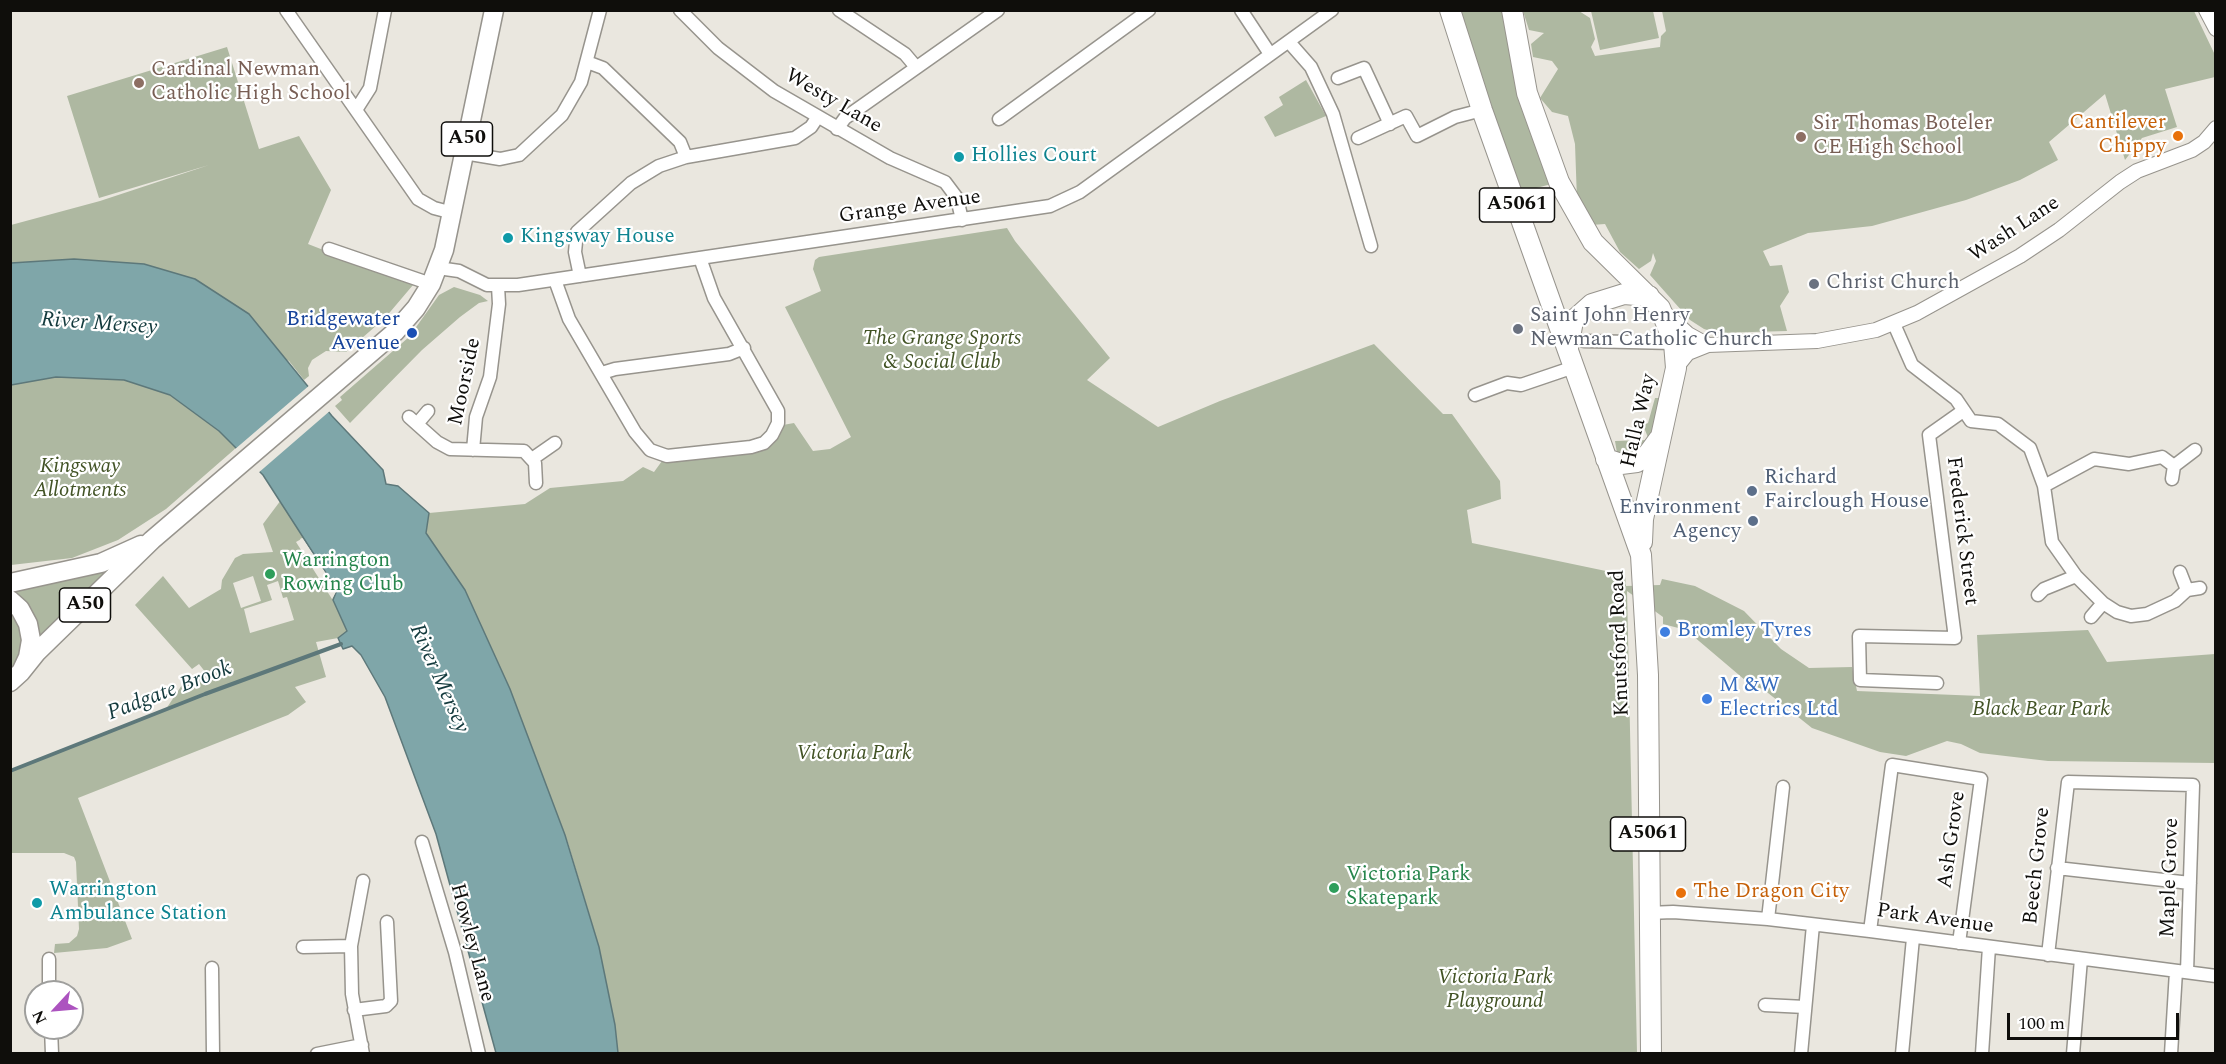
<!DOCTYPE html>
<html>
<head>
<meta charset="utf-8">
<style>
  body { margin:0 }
  #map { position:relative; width:2226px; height:1064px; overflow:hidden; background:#eae7df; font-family:Spectral,serif }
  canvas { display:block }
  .frame { position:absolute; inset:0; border:12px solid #0f0e0b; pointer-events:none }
  .north { position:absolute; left:24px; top:980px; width:60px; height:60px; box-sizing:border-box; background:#fff; border:2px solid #9f9f9d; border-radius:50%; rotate:244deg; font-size:16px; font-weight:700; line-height:24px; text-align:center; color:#0f0e0b }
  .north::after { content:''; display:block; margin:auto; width:21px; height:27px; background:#ac53bf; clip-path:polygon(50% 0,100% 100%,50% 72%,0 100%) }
  .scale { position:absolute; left:2007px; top:1013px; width:172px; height:27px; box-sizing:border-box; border:3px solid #0f0e0b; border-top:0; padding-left:8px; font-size:18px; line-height:21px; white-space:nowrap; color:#0f0e0b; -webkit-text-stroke:4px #fff; paint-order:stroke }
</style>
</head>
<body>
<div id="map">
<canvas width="2226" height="1064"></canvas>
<div class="frame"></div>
<div class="north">N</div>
<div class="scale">100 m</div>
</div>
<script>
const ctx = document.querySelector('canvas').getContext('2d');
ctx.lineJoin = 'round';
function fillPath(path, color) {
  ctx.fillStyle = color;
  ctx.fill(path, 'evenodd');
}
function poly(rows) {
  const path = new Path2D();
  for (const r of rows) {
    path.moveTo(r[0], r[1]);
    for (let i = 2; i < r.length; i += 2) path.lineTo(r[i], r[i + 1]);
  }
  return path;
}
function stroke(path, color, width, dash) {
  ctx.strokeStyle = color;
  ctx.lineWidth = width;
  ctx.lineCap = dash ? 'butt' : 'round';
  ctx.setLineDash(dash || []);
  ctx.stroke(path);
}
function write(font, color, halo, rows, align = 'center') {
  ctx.font = font + ' Spectral,serif';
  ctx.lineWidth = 4.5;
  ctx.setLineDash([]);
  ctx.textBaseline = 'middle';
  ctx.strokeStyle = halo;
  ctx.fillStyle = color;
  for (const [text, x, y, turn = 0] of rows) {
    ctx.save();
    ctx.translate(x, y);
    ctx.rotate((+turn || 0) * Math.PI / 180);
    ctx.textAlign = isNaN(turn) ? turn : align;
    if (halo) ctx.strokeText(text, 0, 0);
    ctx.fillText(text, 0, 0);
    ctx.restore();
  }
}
fillPath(poly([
  [1450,11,1512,11,1559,182,1521,192],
  [1523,11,1579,11,1590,18,1595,39,1591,47,1595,56,1660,47,1661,36,1666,31,1662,11,2194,11,2215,55,2215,77,2165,89,2177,127,2142,138,2125,160,2105,94,2049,142,2058,160,2020,180,1966,200,1872,226,1808,233,1763,251,1770,266,1782,265,1789,292,1780,306,1787,331,1717,333,1704,329,1690,320,1650,275,1656,261,1653,253,1651,261,1639,269,1620,252,1605,224,1591,225,1577,200,1575,144,1568,116,1552,112,1540,98,1558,69,1552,61,1533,57,1531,44,1544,33,1529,30],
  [1591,11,1653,11,1659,38,1600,50],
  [227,47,259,149,299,136,331,190,308,244,413,285,385,318,346,352,326,351,312,360,308,368,309,376,304,380,289,361,74,259,11,263,11,225,100,201,209,165,99,198,67,96],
  [1306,80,1326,116,1275,137,1264,117,1283,105,1279,97],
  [1007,228,1015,241,1110,358,1087,380,1158,427,1220,401,1374,344,1443,414,1452,414,1500,481,1501,499,1467,510,1472,543,1625,575,1626,586,1660,585,1662,579,1695,586,1744,611,1781,649,1809,668,1852,667,1857,691,1980,696,1977,635,2088,630,2107,662,2215,654,2215,763,2048,761,1980,753,1961,744,1947,741,1906,756,1880,752,1812,728,1763,689,1752,686,1686,630,1663,624,1663,617,1627,591,1637,1053,618,1053,615,1025,599,947,568,843,510,689,465,590,426,533,429,513,525,504,550,488,623,481,643,467,654,472,662,461,765,449,773,444,783,425,794,423,813,451,830,449,851,437,785,307,821,291,813,269,815,260,819,257],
  [454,287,480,295,488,301,479,303,460,317,422,350,350,423,335,406,342,400,340,397,409,337,439,295],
  [56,377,124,380,170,395,219,431,236,448,166,509,118,540,72,558,11,565,10,385],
  [1655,398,1659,398,1660,401,1650,444,1630,456,1617,453,1615,441,1649,440,1643,425,1648,423],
  [281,500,338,590,333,600,347,631,338,638,316,642,326,677,295,687,306,702,288,715,78,798,132,939,107,948,54,953,55,944,69,943,77,936,79,929,76,862,74,857,64,853,11,853,11,770,166,709,184,682,206,673,199,664,192,669,135,605,163,576,189,608,221,589,222,580,235,558,243,554,273,552,263,524],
  [303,538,337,590,332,599,296,542],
  [253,576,261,601,241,608,233,583],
  [278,581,283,598,287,597,294,620,250,633,244,609,272,600,267,585],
  [121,559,37,640,11,591],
  [10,613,20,629,22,641,19,656,11,670]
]), '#aeb8a1');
const water = poly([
  [74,259,144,264,195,279,249,314,332,416,383,470,386,484,398,486,429,513,426,533,465,590,510,689,565,835,599,947,615,1025,618,1053,496,1053,436,834,385,697,361,655,352,646,343,649,338,638,347,631,333,600,337,590,263,475,219,431,170,395,124,380,56,377,11,385,11,263,74,259]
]);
fillPath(water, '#7fa6a9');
stroke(water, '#5d787a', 1.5);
fillPath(poly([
  [311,384,331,410,257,474,234,450],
  [302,538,337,590,332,599,334,590,300,539]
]), '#eae7df');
stroke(poly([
  [10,771,205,694,341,644]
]), '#5d787a', 4);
const minor = poly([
  [286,10,418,199,434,208,453,213],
  [680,10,718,48,774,91,890,158,945,182,957,198,962,220],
  [839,10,905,54,916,67],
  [1241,10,1270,54],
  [1289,42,1311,67,1333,114,1371,246],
  [587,62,603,68,680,142,686,157],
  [1338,78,1364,68,1390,124],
  [356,110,370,88,385,10],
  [999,119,1149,10],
  [837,129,845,118,998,10],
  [1358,138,1406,116,1417,136,1455,117,1482,110],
  [464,153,500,159,519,155,562,115,581,82,600,10],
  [329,249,431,284],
  [438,268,459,271,487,285,518,285,1050,206,1080,192,1332,10],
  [580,276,575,252,577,232,631,183,659,166,686,157,795,138,811,127,817,118],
  [555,280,569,319,635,432,650,450,667,456,751,447,764,443,772,435,778,423,778,411,714,298,700,258],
  [1894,324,1912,365,1956,399,1971,421,1998,424,2030,448,2044,486,2052,542,2076,576,2103,603,2117,612,2131,616,2147,614,2175,601,2187,590,2200,588],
  [1584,341,1674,343],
  [602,373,615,369,729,354,744,348],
  [1475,395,1507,383,1521,385,1574,367],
  [409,417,437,442,450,449,524,451,535,463,536,483],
  [417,424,428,411],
  [473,450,476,417,490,377,499,304,498,286],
  [532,459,555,443],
  [2172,479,2174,466,2195,450],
  [2044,486,2094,459,2129,464,2162,457,2174,466],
  [2180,572,2187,590],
  [2038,595,2044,589,2076,576],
  [2091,617,2103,603],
  [1937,683,1860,680,1859,636,1955,638,1929,435,1963,411],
  [422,842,455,952,479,1054],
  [2057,868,2190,883],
  [363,881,351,946,352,994,363,1054],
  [1648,913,1673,912,1768,919,1870,931,2216,976],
  [1768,919,1783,787],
  [1870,931,1892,765,1981,779,1959,943],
  [303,947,351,946],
  [2048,955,2068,782,2193,785,2187,972],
  [49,959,49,992],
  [212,968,213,1054],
  [1765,1005,1805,1007],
  [354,1010,386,1006,391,1001,387,922],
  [51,1028,52,1054],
  [317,1054,362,1045],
  [1801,1054,1813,925],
  [1902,1054,1913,938],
  [1982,1054,1989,947],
  [2073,1054,2081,959],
  [2171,1054,2176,971]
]);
const tertiary = poly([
  [2206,10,2216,29],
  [1665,313,1688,334,1708,345,1817,341,1876,330,1917,313,2020,256,2059,230,2120,182,2137,171,2192,150,2204,142,2216,128],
  [1676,368,1688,353,1708,345]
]);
const primary = poly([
  [10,583,101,563,141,545],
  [10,600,20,609,28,624,31,640,28,657,21,672,10,682],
  [21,672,37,652,152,540,395,332,416,308,431,284,444,250,494,10]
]);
const trunk = poly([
  [1450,10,1482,110,1641,555,1648,675,1651,1054],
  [1512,10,1527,93,1559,182,1593,242,1660,308,1674,343,1676,368,1643,519,1642,542],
  [1568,348,1573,321,1592,304,1624,294,1649,296],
  [1606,459,1621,464,1637,462,1648,454,1659,439]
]);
stroke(minor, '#97948d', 15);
stroke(tertiary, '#97948d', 16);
stroke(primary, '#97948d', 21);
stroke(trunk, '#97948d', 22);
stroke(minor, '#fff', 12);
stroke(tertiary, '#fff', 14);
stroke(primary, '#fff', 18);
stroke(trunk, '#fff', 20);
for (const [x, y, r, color] of [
  [139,83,6,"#8d6e63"],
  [2178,136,6,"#e8710a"],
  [1801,137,6,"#8d6e63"],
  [959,157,6,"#0f9aa8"],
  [508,238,6,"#0f9aa8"],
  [1814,284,6,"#6b7280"],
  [1518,329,6,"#6b7280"],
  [412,333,6,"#1a4fb4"],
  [1752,491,6,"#5c6f8a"],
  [1753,521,6,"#5c6f8a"],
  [270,574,6,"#2e9e5b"],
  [1665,632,6,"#3f7fe0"],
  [1707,699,6,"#3f7fe0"],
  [1334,888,6,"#2e9e5b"],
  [1681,893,6,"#e8710a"],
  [37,903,6,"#0f9aa8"]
]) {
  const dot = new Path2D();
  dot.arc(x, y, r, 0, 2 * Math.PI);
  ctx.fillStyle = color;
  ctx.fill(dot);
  stroke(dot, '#fff', 2);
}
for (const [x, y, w] of [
  [467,139,51],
  [1517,205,75],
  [85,605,51],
  [1648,834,75]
]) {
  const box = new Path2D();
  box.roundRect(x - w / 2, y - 17, w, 34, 4.5);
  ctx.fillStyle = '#fff';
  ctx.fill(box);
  stroke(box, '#0f0e0b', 1.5);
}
write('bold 20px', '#0f0e0b', null, [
  ["A50",467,139],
  ["A5061",1517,205],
  ["A50",85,605],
  ["A5061",1648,834]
]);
write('21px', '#785e54', '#fff', [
  ["Cardinal Newman",151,71],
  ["Catholic High School",151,95],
  ["Sir Thomas Boteler",1813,125],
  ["CE High School",1813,149]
], 'left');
write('21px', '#0f0e0b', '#fff', [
  ["Westy Lane",833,102,30],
  ["Grange Avenue",910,208,-8],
  ["Wash Lane",2015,230,-33],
  ["Moorside",466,382,-78],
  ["Halla Way",1640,421,-77],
  ["Frederick Street",1961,531,83],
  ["Knutsford Road",1621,643,-92],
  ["Ash Grove",1953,840,-82],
  ["Beech Grove",2038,866,-84],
  ["Maple Grove",2171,878,-88],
  ["Park Avenue",1935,920,8],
  ["Howley Lane",471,943,75]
]);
write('21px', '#c56008', '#fff', [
  ["Cantilever",2166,124],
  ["Chippy",2166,148],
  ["The Dragon City",1693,893,"left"]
], 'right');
write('21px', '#0d838f', '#fff', [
  ["Hollies Court",971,157],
  ["Kingsway House",520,238],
  ["Warrington",49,891],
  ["Ambulance Station",49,915]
], 'left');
write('21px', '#5b616d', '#fff', [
  ["Christ Church",1826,284],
  ["Saint John Henry",1530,317],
  ["Newman Catholic Church",1530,341]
], 'left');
write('21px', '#164399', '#fff', [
  ["Bridgewater",400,321],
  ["Avenue",400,345]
], 'right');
write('italic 21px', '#425325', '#fff', [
  ["The Grange Sports",942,340],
  ["& Social Club",942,364],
  ["Kingsway",80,468],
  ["Allotments",80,492],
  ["Black Bear Park",2041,711],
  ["Victoria Park",854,755],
  ["Victoria Park",1495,979],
  ["Playground",1495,1003]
]);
write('21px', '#4e5e75', '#fff', [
  ["Richard",1764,479],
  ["Fairclough House",1764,503],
  ["Environment",1741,509,"right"],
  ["Agency",1741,533,"right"]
], 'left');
write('21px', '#27864d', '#fff', [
  ["Warrington",282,562],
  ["Rowing Club",282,586],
  ["Victoria Park",1346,876],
  ["Skatepark",1346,900]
], 'left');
write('21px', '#366cbe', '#fff', [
  ["Bromley Tyres",1677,632],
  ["M &W",1719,687],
  ["Electrics Ltd",1719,711]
], 'left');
write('italic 22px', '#133a3d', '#fff', [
  ["River Mersey",99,325,4],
  ["River Mersey",438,679,66],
  ["Padgate Brook",170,692,-21]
]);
</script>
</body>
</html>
